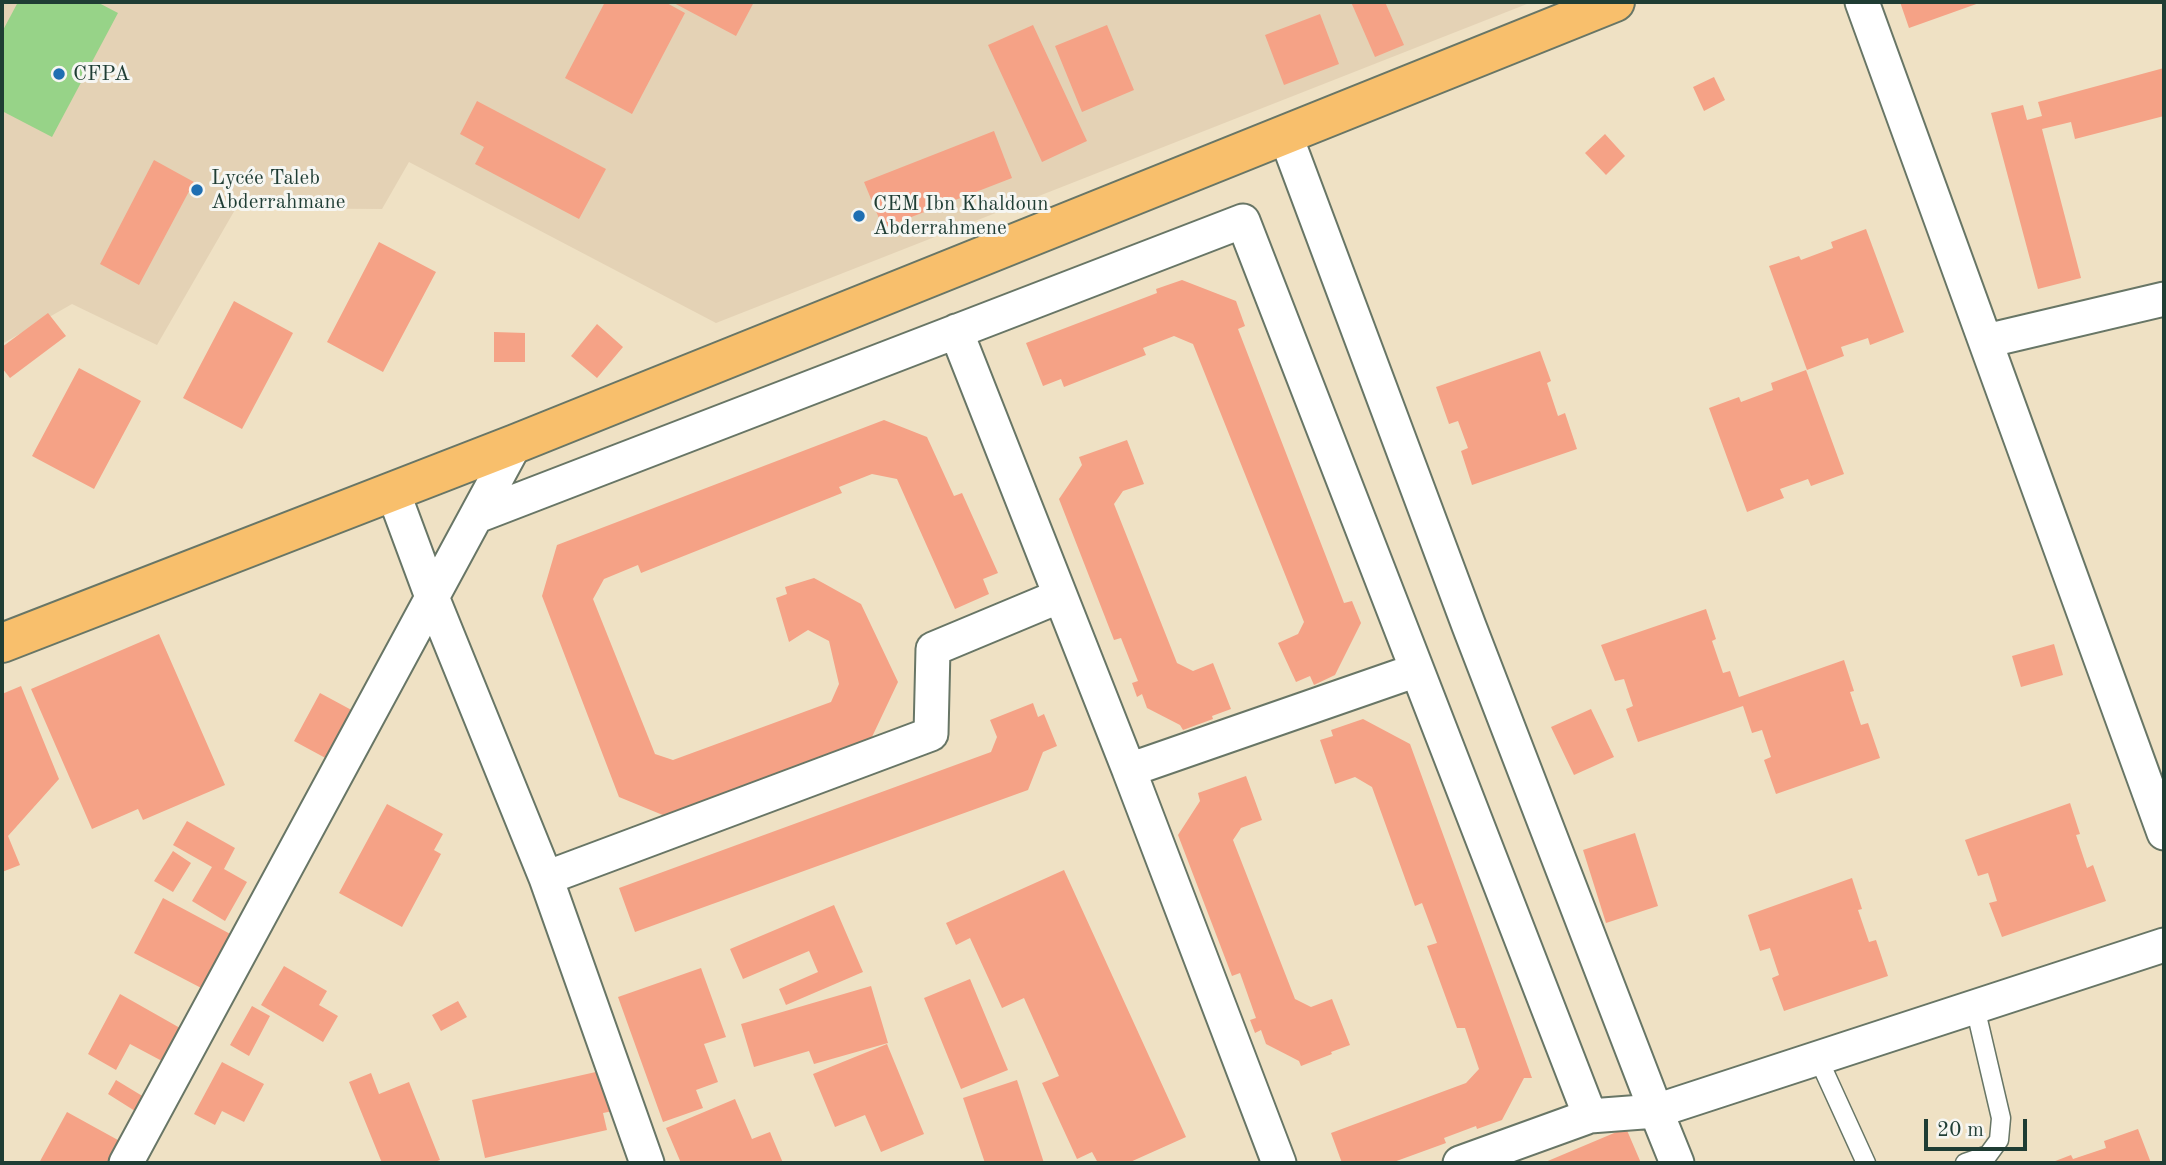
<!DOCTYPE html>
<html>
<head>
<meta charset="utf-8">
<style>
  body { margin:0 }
  #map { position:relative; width:2166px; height:1165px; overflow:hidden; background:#efe1c4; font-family:"Old Standard TT",serif }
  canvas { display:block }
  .frame { position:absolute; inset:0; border:4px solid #1f3d34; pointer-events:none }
  .scale { position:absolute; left:1924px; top:1119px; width:103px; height:32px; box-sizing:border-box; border:4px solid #1f3d34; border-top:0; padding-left:9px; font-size:21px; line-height:24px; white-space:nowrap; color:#1f3d34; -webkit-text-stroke:5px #f6f6f2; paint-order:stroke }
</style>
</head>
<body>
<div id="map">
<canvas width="2166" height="1165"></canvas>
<div class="frame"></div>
<div class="scale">20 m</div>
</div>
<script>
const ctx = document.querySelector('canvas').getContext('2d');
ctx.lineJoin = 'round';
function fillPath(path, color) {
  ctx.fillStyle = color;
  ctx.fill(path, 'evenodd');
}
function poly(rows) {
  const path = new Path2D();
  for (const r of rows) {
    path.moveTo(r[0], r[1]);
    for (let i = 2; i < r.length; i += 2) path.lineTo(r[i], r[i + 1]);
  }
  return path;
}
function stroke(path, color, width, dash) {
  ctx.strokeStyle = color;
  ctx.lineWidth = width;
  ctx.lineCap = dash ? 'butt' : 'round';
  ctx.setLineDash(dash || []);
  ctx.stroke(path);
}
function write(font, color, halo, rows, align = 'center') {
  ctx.font = font + ' "Old Standard TT",serif';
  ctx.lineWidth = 6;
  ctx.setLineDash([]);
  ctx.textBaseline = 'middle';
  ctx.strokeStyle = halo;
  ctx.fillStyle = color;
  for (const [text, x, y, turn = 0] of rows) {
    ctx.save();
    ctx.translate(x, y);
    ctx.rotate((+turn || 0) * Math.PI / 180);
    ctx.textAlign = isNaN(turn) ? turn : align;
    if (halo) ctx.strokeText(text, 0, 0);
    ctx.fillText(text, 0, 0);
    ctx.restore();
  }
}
fillPath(poly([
  [2,2,1532,2,716,323,409,162,382,209,236,208,157,345,72,304,2,344]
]), '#e4d2b5');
fillPath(poly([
  [18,2,97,2,118,13,52,137,2,111,2,32]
]), '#97d388');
fillPath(poly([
  [605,2,665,2,685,13,632,114,565,78],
  [672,2,754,2,736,36],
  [1351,2,1385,2,1404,45,1375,57],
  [1900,2,1982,2,1909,28],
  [1320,14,1339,64,1284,85,1265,35],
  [1033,25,1087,141,1042,162,988,45],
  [1107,25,1134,90,1082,112,1055,46],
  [2164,68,2164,116,2075,139,2071,122,2042,129,2081,278,2038,289,1991,113,2023,105,2027,120,2042,116,2038,102],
  [1714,77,1725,100,1704,111,1693,87],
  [477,101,606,169,579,219,475,164,484,147,460,134],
  [994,131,1012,178,883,228,864,182],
  [1605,134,1625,156,1606,175,1585,153],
  [154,160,194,182,139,285,100,264],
  [1866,229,1904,332,1870,345,1868,338,1841,347,1844,356,1807,370,1769,266,1799,256,1801,260,1833,248,1831,242],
  [379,242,436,272,383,372,327,342],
  [1182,280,1236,301,1245,326,1238,329,1344,603,1352,601,1361,623,1335,675,1314,685,1310,676,1296,682,1278,643,1298,634,1304,622,1193,344,1174,336,1143,348,1146,355,1064,387,1061,379,1043,386,1026,343,1157,293,1156,289],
  [234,301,293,333,242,429,183,398],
  [48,313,66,336,10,378,2,368,2,347],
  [597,324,623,347,597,378,571,356],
  [494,332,525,333,525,362,494,362],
  [1540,351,1551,381,1547,383,1558,416,1565,413,1577,449,1472,485,1461,451,1468,448,1458,421,1449,424,1436,387],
  [79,368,141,401,94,489,32,456],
  [1806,370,1844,474,1811,486,1808,479,1780,489,1784,498,1747,512,1709,408,1739,397,1741,402,1773,390,1771,383],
  [884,420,927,437,954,496,962,493,998,573,983,579,989,594,955,609,897,479,872,474,839,487,842,493,641,573,638,565,604,579,593,599,655,754,673,760,831,702,839,684,829,641,808,630,789,642,776,598,787,594,785,587,814,578,861,604,898,682,871,739,670,818,619,797,542,596,557,545],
  [1127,440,1144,484,1123,491,1114,504,1177,663,1193,671,1213,663,1231,709,1212,716,1213,719,1183,730,1180,725,1147,708,1142,694,1137,697,1132,683,1138,681,1121,638,1114,640,1059,499,1082,465,1079,457],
  [1706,609,1716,639,1712,641,1723,673,1730,671,1739,697,1844,660,1854,691,1850,692,1861,725,1868,723,1880,758,1776,794,1764,760,1771,757,1762,730,1752,733,1743,706,1638,742,1626,709,1633,706,1624,679,1615,681,1601,645],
  [159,634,225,785,143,820,138,809,92,829,31,689],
  [2054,644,2063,675,2021,687,2012,656],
  [21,686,59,779,8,836,20,865,2,872,2,694],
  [320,693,357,713,331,761,294,741],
  [1033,703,1038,717,1044,714,1057,746,1043,752,1028,790,635,932,619,888,991,752,997,737,990,720],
  [1591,709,1614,757,1574,775,1551,727],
  [1363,719,1410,744,1532,1078,1524,1078,1502,1120,1477,1129,1476,1126,1444,1138,1446,1143,1391,1163,1342,1163,1331,1133,1466,1083,1479,1069,1465,1028,1457,1028,1427,946,1437,943,1422,903,1415,906,1372,787,1355,777,1335,784,1320,740,1333,736,1331,730],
  [1246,776,1262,820,1241,828,1233,840,1295,999,1311,1007,1332,999,1350,1045,1331,1052,1332,1054,1301,1066,1299,1061,1266,1044,1261,1030,1255,1033,1250,1020,1256,1018,1240,973,1232,976,1178,835,1200,801,1198,793],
  [2070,803,2080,834,2076,835,2087,868,2093,865,2106,901,2002,937,1989,903,1997,901,1988,873,1978,876,1965,840],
  [387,804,443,834,434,850,441,854,402,927,339,893],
  [187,821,235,848,224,869,247,882,225,921,192,901,212,867,173,845],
  [1635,833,1658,906,1606,923,1583,850],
  [173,851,191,863,173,892,154,881],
  [1064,870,1186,1137,1128,1163,1098,1163,1092,1152,1077,1159,1042,1083,1059,1076,1024,998,1002,1008,970,938,956,945,946,923],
  [1852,878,1862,909,1858,910,1869,942,1876,940,1888,976,1784,1011,1772,978,1779,975,1770,948,1760,951,1748,915],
  [163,898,236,937,207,991,134,953],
  [834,905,863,972,786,1005,779,989,818,972,809,951,743,979,730,949],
  [284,966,327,991,319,1005,338,1016,323,1042,261,1005],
  [701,968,726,1037,704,1044,718,1082,696,1090,703,1108,663,1122,618,997],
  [970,979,1008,1070,961,1089,924,998],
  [871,986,888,1043,814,1064,809,1051,754,1067,741,1024],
  [120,994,180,1028,162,1061,130,1044,116,1070,88,1054],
  [458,1001,467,1017,441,1031,432,1015],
  [252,1006,270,1016,249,1056,230,1045],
  [887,1044,924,1134,881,1152,865,1115,835,1127,813,1074],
  [222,1062,264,1084,244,1122,222,1111,215,1125,194,1114],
  [609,1069,618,1110,603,1113,607,1130,485,1158,472,1100],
  [371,1073,379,1094,409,1082,440,1160,432,1163,382,1163,349,1082],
  [116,1080,144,1097,135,1111,108,1094],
  [1017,1080,1044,1163,985,1163,963,1098],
  [735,1099,752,1139,770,1132,783,1163,681,1163,666,1128],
  [67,1112,127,1145,117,1163,39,1163],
  [1626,1128,1641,1163,1543,1163],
  [2138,1129,2151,1163,2050,1163,2071,1155,2073,1159,2106,1148,2104,1141]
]), '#f5a286');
const service = poly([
  [1818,1058,1866,1163],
  [1965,1163,1988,1155,1999,1140,2001,1118,1975,1007]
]);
const minor = poly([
  [1862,2,2164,833],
  [1285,134,1469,626,1656,1111,2164,945],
  [956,331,1129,770,1417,670],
  [1986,341,2164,299],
  [393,492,432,597,546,878,647,1163],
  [477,516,1243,221,1590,1116,1460,1163],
  [1129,770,1279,1163],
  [546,878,931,734,933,649,1060,596],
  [1590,1116,1656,1111,1677,1163],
  [126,1163,515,444]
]);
const primary = poly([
  [2,643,515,444,1615,2]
]);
stroke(service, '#687666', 21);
stroke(minor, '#687666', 37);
stroke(primary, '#687666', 42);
stroke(service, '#fff', 18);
stroke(minor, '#fff', 33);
stroke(primary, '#f8bf6c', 38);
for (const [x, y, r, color] of [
  [59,74,7,"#1f6fb2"],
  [197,190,7,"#1f6fb2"],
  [859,216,7,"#1f6fb2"]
]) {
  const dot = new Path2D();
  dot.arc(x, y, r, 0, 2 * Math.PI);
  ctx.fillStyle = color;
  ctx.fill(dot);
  stroke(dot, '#f6f6f2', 2.5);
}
write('21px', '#1f3d34', '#f6f6f2', [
  ["CFPA",73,74],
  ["Lycée Taleb",211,178],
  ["Abderrahmane",211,202],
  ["CEM Ibn Khaldoun",873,204],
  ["Abderrahmene",873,228]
], 'left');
</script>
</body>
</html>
